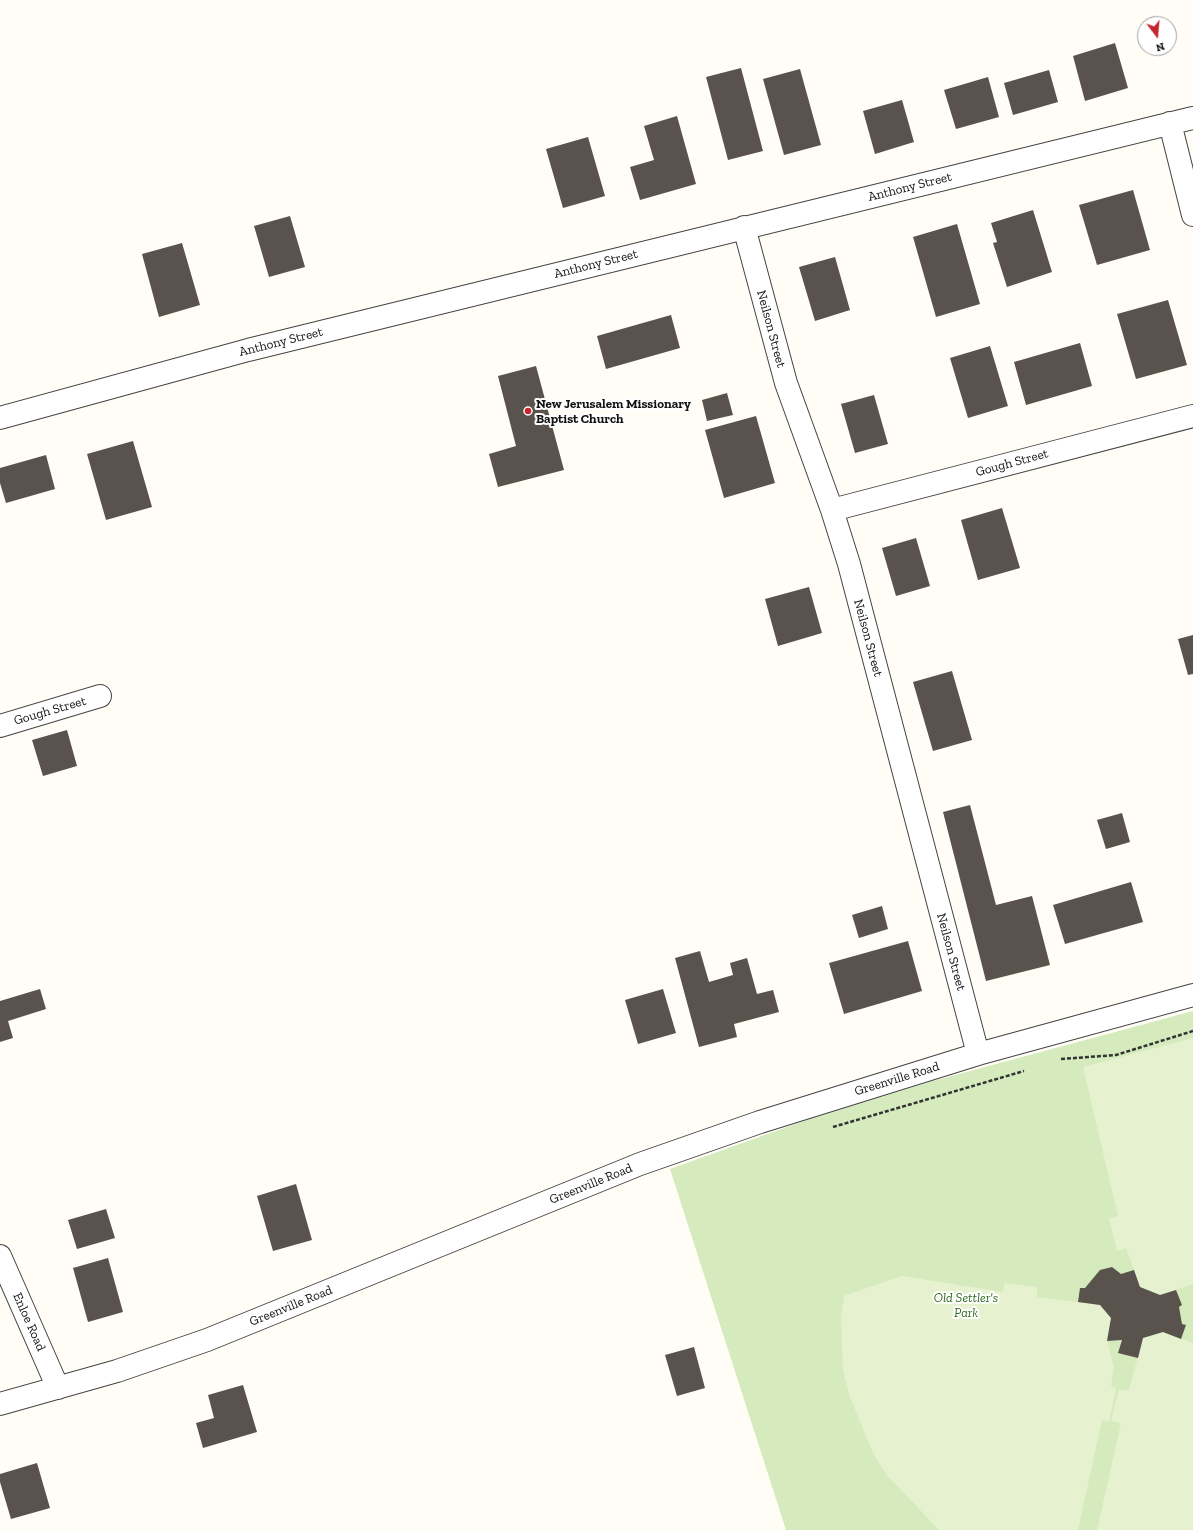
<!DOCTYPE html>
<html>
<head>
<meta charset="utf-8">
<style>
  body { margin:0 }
  #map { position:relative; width:1193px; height:1530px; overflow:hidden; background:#fffdf5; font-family:"Zilla Slab",serif }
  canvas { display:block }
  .north { position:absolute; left:1137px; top:16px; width:40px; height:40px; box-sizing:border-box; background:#fff; border:1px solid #a0a0a0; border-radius:50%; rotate:164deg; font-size:11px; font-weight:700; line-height:16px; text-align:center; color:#111 }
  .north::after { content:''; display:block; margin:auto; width:14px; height:18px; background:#c4262e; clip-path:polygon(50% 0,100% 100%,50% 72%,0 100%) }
</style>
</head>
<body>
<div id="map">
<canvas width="1193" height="1530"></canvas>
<div class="north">N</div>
</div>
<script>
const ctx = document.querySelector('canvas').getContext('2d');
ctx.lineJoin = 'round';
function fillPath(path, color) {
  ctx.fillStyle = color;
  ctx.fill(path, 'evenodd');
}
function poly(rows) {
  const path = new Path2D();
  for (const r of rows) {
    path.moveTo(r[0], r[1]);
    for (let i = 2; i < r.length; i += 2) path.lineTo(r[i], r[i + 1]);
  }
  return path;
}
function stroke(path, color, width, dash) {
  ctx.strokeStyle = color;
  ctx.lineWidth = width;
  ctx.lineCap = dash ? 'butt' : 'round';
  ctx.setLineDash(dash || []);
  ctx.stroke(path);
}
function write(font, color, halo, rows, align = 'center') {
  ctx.font = font + ' "Zilla Slab",serif';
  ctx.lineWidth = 4;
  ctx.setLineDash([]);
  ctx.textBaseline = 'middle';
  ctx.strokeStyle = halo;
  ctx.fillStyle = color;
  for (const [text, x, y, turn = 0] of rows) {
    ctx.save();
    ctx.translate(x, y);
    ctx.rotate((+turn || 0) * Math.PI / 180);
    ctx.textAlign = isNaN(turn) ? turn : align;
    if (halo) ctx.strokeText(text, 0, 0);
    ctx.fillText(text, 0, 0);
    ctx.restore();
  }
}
fillPath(poly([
  [1193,1011,1193,1530,786,1530,670,1169,812,1118,933,1081]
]), '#d5ebbd');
fillPath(poly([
  [1193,1038,1193,1284,1160,1295,1140,1287,1126,1248,1117,1251,1109,1218,1118,1216,1083,1067],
  [902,1276,1003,1292,1004,1283,1037,1287,1037,1297,1100,1305,1111,1318,1107,1341,1114,1367,1111,1386,1116,1388,1109,1422,1102,1420,1078,1530,939,1530,886,1474,872,1451,850,1397,843,1371,841,1317,844,1296],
  [1163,1332,1193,1343,1193,1530,1097,1530,1121,1423,1111,1421,1119,1390,1129,1390,1143,1338]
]), '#e6f2cf');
fillPath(poly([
  [1115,43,1128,88,1085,101,1073,56],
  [741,68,763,151,728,160,706,77],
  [800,69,821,145,784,155,763,79],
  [1049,70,1058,102,1013,115,1004,83],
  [988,77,999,117,956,129,944,90],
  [902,100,914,142,875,154,863,111],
  [677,116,696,184,640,200,630,167,654,160,644,126],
  [588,137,605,196,563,208,546,149],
  [1133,190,1150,250,1097,265,1079,205],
  [1033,210,1052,272,1007,287,993,243,997,242,991,223],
  [290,216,305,267,269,277,254,226],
  [957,224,980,304,936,317,913,237],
  [182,243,200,305,159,317,142,254],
  [835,257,850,310,815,321,799,267],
  [1168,300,1187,365,1136,379,1117,314],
  [671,315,680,348,606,369,597,336],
  [1080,343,1092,386,1026,405,1014,362],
  [990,346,1008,406,968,418,950,358],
  [536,366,564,470,498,487,489,454,516,446,498,376],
  [727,393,733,415,707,421,702,400],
  [874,395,888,444,855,453,841,404],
  [756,416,775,483,724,498,705,430],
  [133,441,152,507,106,520,87,454],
  [46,455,55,489,6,503,0,483,0,468],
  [1002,508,1020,568,978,580,961,520],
  [916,538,930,586,896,596,882,548],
  [809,587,822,633,778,646,765,599],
  [1193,635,1193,674,1188,675,1178,639],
  [952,671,972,740,933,751,913,682],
  [67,730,77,766,43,776,32,740],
  [970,805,996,905,1032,896,1050,965,986,981,943,812],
  [1122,813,1130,842,1106,849,1097,820],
  [1131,882,1143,922,1065,944,1053,905],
  [882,906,888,929,859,938,852,915],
  [908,941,922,991,844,1014,829,963],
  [700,951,709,982,733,975,730,963,747,958,757,994,773,990,779,1012,734,1024,737,1037,699,1047,675,958],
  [40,989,46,1009,8,1021,13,1038,0,1042,0,1001],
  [663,989,676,1033,638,1044,625,1000],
  [296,1184,312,1240,273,1251,257,1196],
  [106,1209,115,1238,77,1249,68,1220],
  [108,1258,123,1312,88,1322,73,1268],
  [1112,1267,1121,1274,1134,1270,1140,1287,1160,1295,1176,1290,1182,1305,1179,1307,1182,1324,1186,1325,1181,1339,1163,1332,1143,1338,1138,1358,1118,1353,1122,1340,1107,1341,1111,1318,1100,1305,1078,1302,1080,1288,1085,1288,1100,1270],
  [694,1347,705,1388,677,1396,665,1355],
  [243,1385,257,1432,203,1448,196,1423,214,1418,208,1395],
  [37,1463,50,1508,11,1519,0,1482,0,1474]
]), '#5a524d');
const minor = poly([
  [1170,123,1193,215],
  [744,227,786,383,832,510,849,564,978,1054],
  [0,418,248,350,1193,118],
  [832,510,1193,416],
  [0,726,100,696],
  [0,1256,58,1388],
  [0,1404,117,1371,207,1340,640,1164,760,1122,978,1054,1193,995]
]);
stroke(minor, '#444', 24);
stroke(poly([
  [1061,1059,1116,1055,1193,1031],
  [833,1127,1024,1071]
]), '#333', 2.5, [4, 2]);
stroke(minor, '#fff', 22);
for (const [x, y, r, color] of [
  [528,411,4,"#c4262e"]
]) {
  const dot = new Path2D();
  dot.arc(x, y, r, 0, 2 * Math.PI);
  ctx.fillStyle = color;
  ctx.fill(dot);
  stroke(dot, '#fff', 1.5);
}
write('13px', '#111', '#fff', [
  ["Anthony Street",910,187,-14],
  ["Anthony Street",596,264,-14],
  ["Neilson Street",771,329,75],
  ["Anthony Street",281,342,-14],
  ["Gough Street",1012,463,-15],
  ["Neilson Street",868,638,75],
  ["Gough Street",50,711,-16],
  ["Neilson Street",951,952,75],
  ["Greenville Road",897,1079,-17],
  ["Greenville Road",591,1184,-22],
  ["Greenville Road",291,1306,-22],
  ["Enloe Road",29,1322,66]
]);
write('bold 13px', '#111', '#fff', [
  ["New Jerusalem Missionary",536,404],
  ["Baptist Church",536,419]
], 'left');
write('italic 13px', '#2f6b1f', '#fff', [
  ["Old Settler's",966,1298],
  ["Park",966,1313]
]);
</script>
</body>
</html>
